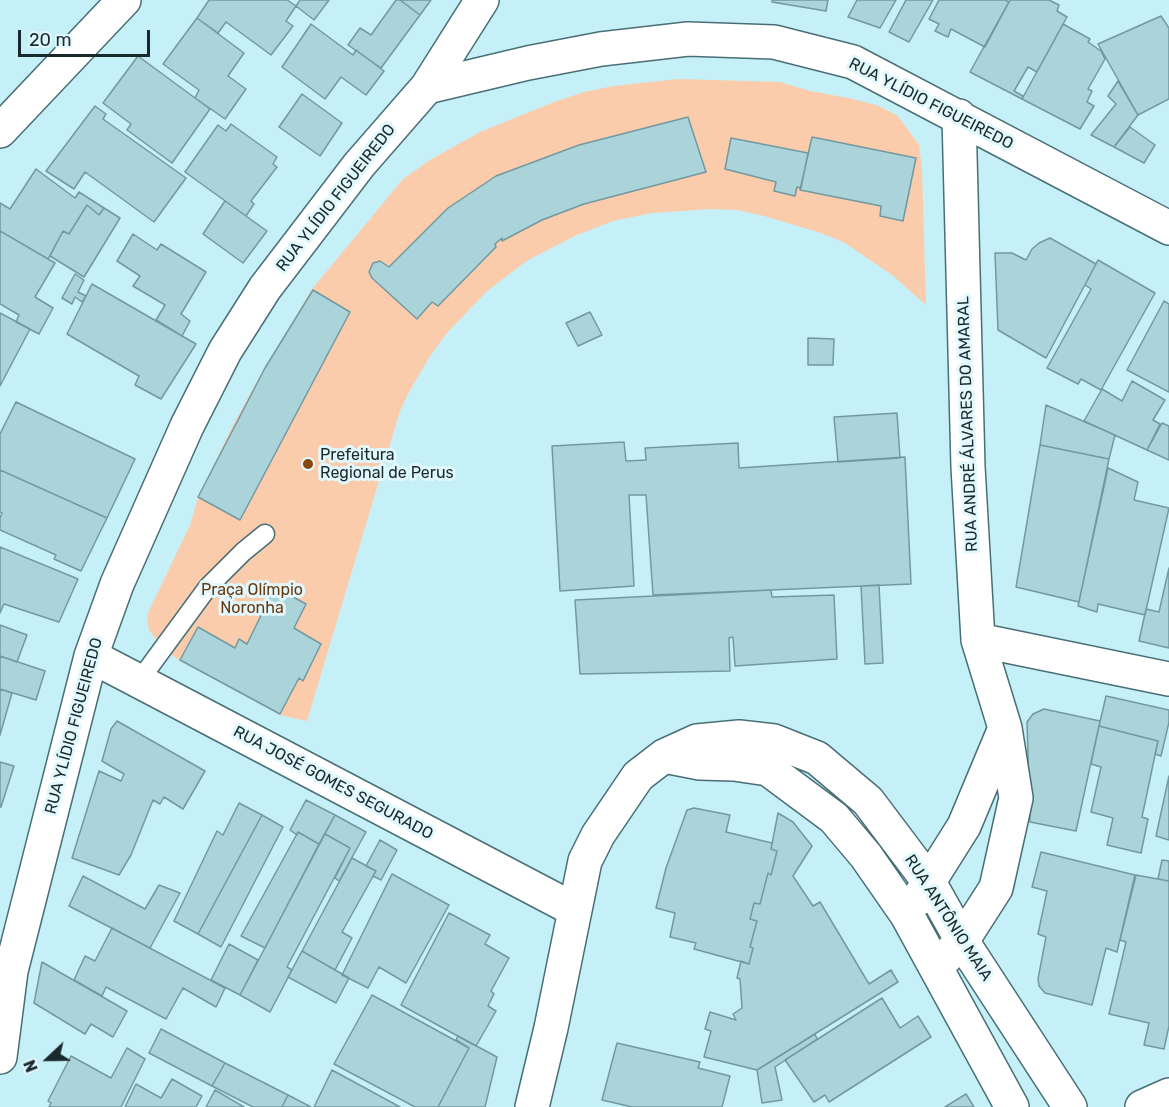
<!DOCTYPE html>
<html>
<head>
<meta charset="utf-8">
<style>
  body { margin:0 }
  #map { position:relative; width:1169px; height:1107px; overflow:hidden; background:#c6f0f7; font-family:Rubik,sans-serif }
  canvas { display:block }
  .north { position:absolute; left:18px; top:1029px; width:60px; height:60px; -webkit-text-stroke:4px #e1f9fe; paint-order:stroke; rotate:248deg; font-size:16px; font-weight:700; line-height:24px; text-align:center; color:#19292c }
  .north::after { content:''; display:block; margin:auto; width:21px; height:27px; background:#19292c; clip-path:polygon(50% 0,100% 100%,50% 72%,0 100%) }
  .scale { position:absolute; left:18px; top:30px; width:132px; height:27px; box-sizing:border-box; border:3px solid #19292c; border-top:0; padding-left:8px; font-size:18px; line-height:21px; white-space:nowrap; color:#19292c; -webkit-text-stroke:4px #e1f9fe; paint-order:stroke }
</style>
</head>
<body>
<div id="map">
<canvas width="1169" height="1107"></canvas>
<div class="north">N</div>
<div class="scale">20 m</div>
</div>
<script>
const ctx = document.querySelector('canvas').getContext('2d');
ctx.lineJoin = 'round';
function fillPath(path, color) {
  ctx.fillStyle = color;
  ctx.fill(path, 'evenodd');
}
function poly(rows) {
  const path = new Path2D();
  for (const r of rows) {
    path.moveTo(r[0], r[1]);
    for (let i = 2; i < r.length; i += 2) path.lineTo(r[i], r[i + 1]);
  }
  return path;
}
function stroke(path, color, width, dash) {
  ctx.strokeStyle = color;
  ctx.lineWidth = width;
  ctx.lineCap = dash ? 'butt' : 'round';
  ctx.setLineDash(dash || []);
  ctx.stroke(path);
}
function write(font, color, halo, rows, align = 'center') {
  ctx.font = font + ' Rubik,sans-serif';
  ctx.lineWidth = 6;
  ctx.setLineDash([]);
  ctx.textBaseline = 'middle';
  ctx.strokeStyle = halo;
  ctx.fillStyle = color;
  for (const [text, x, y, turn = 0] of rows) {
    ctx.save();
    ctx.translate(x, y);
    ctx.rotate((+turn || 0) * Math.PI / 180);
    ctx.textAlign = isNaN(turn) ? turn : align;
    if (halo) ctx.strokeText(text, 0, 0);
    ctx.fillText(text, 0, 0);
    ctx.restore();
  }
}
fillPath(poly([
  [679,79,780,82,810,91,853,99,879,106,898,116,919,145,922,170,926,305,892,275,845,243,821,233,764,216,737,210,712,209,652,213,613,221,577,235,528,260,487,291,446,334,430,356,409,392,400,411,307,721,280,715,177,659,162,647,149,630,147,615,190,525,198,498,231,429,256,383,312,289,403,179,430,160,480,132,554,102,584,92,613,86]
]), '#fbccac');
const building = poly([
  [209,0,287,0,296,6,286,21,293,26,271,55,226,22,218,33,197,18,209,0],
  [300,0,329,0,314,20,296,6,300,0],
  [396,0,400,0,420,15,381,68,348,45,360,28,371,35,396,0],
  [400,0,431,0,420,15,400,0],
  [772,0,828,0,826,11,772,2,772,0],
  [857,0,896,0,880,28,848,17,857,0],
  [906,0,933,0,909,42,889,32,906,0],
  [939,0,1005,0,1009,2,985,47,951,29,948,37,935,31,939,24,929,19,939,0],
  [1010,0,1049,0,1059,5,1057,11,1067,17,1037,72,1028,67,1014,91,1023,96,1022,99,970,72,1010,0],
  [1161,16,1169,28,1169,99,1138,115,1098,44,1161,16],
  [197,18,244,53,228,76,246,89,225,119,195,98,199,90,163,64,197,18],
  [311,24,353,55,356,50,384,71,366,95,341,77,325,99,282,67,311,24],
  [1063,24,1090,39,1088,42,1101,51,1105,59,1088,89,1092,91,1087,102,1094,106,1080,129,1022,99,1063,24],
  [138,56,210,109,172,163,127,130,131,124,103,103,138,56],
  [1118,81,1138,115,1114,147,1091,135,1116,104,1108,96,1118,81],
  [302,94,342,123,320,156,279,127,302,94],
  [95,106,106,114,103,119,186,178,154,222,85,172,74,189,46,171,95,106],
  [688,117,706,172,584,204,542,220,502,241,502,238,495,244,496,247,438,306,432,302,417,319,372,278,369,272,373,263,380,261,389,267,448,208,496,176,579,145,688,117],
  [231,124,277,157,273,164,277,167,251,201,254,204,246,216,185,172,218,125,226,131,231,124],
  [1130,127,1155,145,1144,163,1114,147,1130,127],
  [812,137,916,158,903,221,880,216,881,206,800,190,812,137],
  [731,138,808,153,801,188,797,187,795,196,774,191,776,182,725,169,731,138],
  [36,169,75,198,79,192,104,208,99,215,87,205,69,234,63,231,48,259,0,231,0,203,10,209,36,169],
  [225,201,267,231,243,263,203,234,225,201],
  [87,205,99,215,104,208,120,218,84,277,50,256,63,231,69,234,87,205],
  [0,231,55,263,35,297,53,308,39,334,16,322,19,315,0,304,0,231],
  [133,234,157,250,161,244,206,272,181,314,190,321,182,336,156,320,165,305,133,286,140,276,117,261,133,234],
  [1050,238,1096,264,1046,358,998,330,995,253,1012,253,1026,260,1032,249,1039,243,1050,238],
  [1098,260,1155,293,1101,390,1081,379,1078,384,1047,368,1091,289,1085,285,1098,260],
  [75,274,84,280,78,292,86,296,82,302,75,297,72,304,62,298,75,274],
  [92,284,196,344,161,399,135,385,139,376,67,334,92,284],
  [313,290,350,312,240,520,198,497,265,368,313,290],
  [1164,301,1169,304,1169,392,1127,370,1164,301],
  [590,312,602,335,578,346,566,323,590,312],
  [0,313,30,329,0,386,0,313],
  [808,338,834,339,833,365,808,365,808,338],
  [1132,381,1165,400,1153,420,1160,424,1147,450,1084,421,1102,389,1122,401,1132,381],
  [16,402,135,459,107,518,0,470,0,434,16,402],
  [1046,405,1115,435,1109,459,1040,445,1046,405],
  [897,413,900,458,838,462,834,417,897,413],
  [1162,423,1169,426,1169,460,1147,450,1162,423],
  [624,442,626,461,646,460,645,448,738,443,739,468,905,457,911,584,653,595,646,495,629,495,634,586,560,591,552,446,624,442],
  [1040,445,1109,459,1079,602,1016,587,1040,445],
  [1108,468,1138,482,1134,500,1169,508,1145,615,1098,604,1097,612,1078,606,1108,468],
  [0,470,107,518,81,571,54,559,56,555,0,530,0,518,2,513,0,512,0,470],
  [0,547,78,579,59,622,4,604,0,613,0,547],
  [1169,568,1169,648,1139,641,1146,609,1159,612,1169,568],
  [879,585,883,663,865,664,861,586,879,585],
  [275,587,306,604,294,628,321,644,303,681,299,678,280,714,180,660,198,627,235,648,239,639,247,644,275,587],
  [771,590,772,597,834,595,837,659,735,666,733,637,729,638,730,671,580,674,575,600,771,590],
  [0,625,27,635,17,662,0,656,0,625],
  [0,656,45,671,36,700,0,689,0,656],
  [0,689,12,693,0,735,0,689],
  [1106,696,1169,710,1169,722,1161,756,1155,754,1158,741,1099,726,1106,696],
  [1044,709,1100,721,1076,831,1030,822,1027,722,1033,714,1044,709],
  [117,721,205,771,183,809,164,797,160,804,153,800,131,855,119,875,72,858,99,771,121,781,124,774,102,761,111,729,117,721],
  [1099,726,1158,741,1142,817,1148,819,1141,853,1107,845,1113,818,1091,812,1101,767,1091,764,1099,726],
  [0,762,14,766,1,807,0,807,0,762],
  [1169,776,1169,840,1156,836,1169,776],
  [306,800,335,815,319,844,298,832,297,835,290,830,306,800],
  [239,803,262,815,198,934,174,921,217,831,223,835,239,803],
  [694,808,730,815,726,832,772,843,771,849,777,851,771,875,768,873,760,904,754,903,750,919,757,921,750,947,753,948,749,964,694,949,696,943,670,937,675,913,656,908,666,868,687,810,694,808],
  [778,813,793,822,812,846,793,876,813,906,820,902,869,984,891,970,898,982,757,1070,704,1057,711,1031,705,1029,710,1012,736,1020,733,1014,742,1008,740,979,737,978,741,961,749,964,753,948,750,947,757,921,750,919,754,903,760,904,768,873,771,875,777,851,771,849,778,813],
  [262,815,283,827,221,947,198,934,262,815],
  [335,815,366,832,339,881,335,878,350,848,325,834,335,815],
  [298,832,319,844,265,948,241,936,298,832],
  [325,834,350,848,287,967,292,970,270,1012,240,995,325,834],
  [380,840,397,850,381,880,373,876,376,871,366,866,380,840],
  [1041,852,1135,875,1117,952,1106,948,1092,1005,1045,993,1039,986,1038,979,1046,937,1038,934,1047,891,1032,887,1041,852],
  [352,858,376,871,342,932,352,938,335,970,302,951,352,858],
  [1162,860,1169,861,1169,881,1158,879,1162,860],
  [392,874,449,905,406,983,379,967,368,988,342,975,392,874],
  [1136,875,1169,881,1169,1026,1164,1049,1144,1045,1149,1023,1109,1014,1126,942,1120,940,1136,875],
  [83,876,145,909,159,885,180,893,150,948,69,906,83,876],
  [449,913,490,935,485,944,509,958,491,991,494,994,488,1006,496,1011,476,1046,401,1005,449,913],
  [112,928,225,988,216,1007,183,988,166,1019,106,987,102,996,74,980,85,956,95,961,112,928],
  [229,944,258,960,240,995,211,980,229,944],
  [302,951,349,978,336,1003,288,977,302,951],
  [42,962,127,1011,113,1037,91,1024,85,1034,34,1003,42,962],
  [372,995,469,1048,438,1107,415,1107,334,1064,372,995],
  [882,998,900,1028,918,1016,931,1037,829,1102,825,1095,814,1102,785,1060,882,998],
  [161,1029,225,1063,212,1086,149,1053,161,1029],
  [815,1034,817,1039,775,1067,782,1100,762,1103,757,1070,815,1034],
  [458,1036,497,1057,485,1107,438,1107,469,1048,456,1040,458,1036],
  [617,1043,700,1062,698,1068,730,1076,722,1107,632,1107,602,1100,617,1043],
  [127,1048,145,1059,121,1107,49,1107,51,1103,48,1101,71,1056,111,1078,127,1048],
  [225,1063,288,1095,282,1107,253,1107,212,1086,225,1063],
  [332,1070,400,1107,314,1107,332,1070],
  [172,1079,202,1096,196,1107,125,1107,136,1084,161,1098,172,1079],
  [215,1090,244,1107,206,1107,215,1090],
  [966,1094,974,1107,945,1107,966,1094],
  [288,1095,311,1107,282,1107,288,1095]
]);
fillPath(building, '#aad3da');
stroke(building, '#7299a0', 1.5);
const lane = poly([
  [139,681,208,587,243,552,265,534]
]);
const street = poly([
  [427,87,528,63,601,49,688,39,774,42,853,62,1169,228],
  [0,131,124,0],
  [978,640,1169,679],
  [91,656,575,910],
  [664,756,700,763,734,764,768,769,834,818,866,856,907,915,1012,1107],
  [918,899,964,826,1005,728],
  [936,967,962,941,996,888,1016,798,1005,728,978,640,968,467,959,116],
  [0,1057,11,971,91,656,117,584,187,426,225,351,265,288,359,165,427,87,482,0],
  [532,1107,551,1028,585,861,598,835,638,776,664,756,697,741,739,737,774,741,817,758,868,801,929,882,962,941,1070,1107],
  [1142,1107,1169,1095]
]);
stroke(lane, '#496f76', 21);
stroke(street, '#496f76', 36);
stroke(lane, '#fff', 18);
stroke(street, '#fff', 33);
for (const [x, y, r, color] of [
  [308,464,6,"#86470c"]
]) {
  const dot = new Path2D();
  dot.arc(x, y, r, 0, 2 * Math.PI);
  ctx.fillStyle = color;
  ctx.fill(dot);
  stroke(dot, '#e1f9fe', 2);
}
write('16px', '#19292c', '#e1f9fe', [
  ["RUA YLÍDIO FIGUEIREDO",931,104,27],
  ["RUA YLÍDIO FIGUEIREDO",336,198,-52],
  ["RUA ANDRÉ ÁLVARES DO AMARAL",968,424,-92],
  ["RUA YLÍDIO FIGUEIREDO",74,726,-75],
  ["RUA JOSÉ GOMES SEGURADO",333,783,28],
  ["RUA ANTÔNIO MAIA",948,918,57]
]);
write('16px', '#19292c', '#e1f9fe', [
  ["Prefeitura",320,455],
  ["Regional de Perus",320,473]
], 'left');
write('16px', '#6a380c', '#e1f9fe', [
  ["Praça Olímpio",252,590],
  ["Noronha",252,608]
]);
</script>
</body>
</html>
